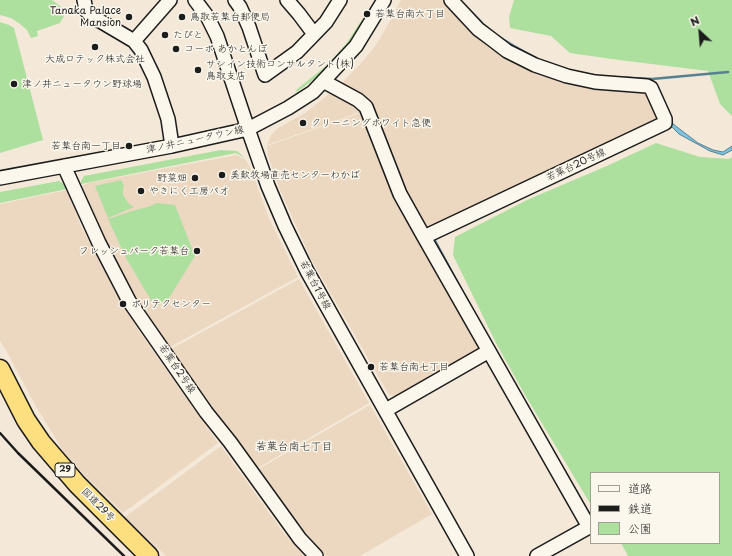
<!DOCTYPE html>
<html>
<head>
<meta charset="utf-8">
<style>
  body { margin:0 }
  #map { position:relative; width:732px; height:556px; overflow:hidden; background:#f4e9d8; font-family:"Playpen Sans","Klee One",sans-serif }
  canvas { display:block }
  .legend { position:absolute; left:590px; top:472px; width:130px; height:72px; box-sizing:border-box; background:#fbf7ec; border:1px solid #a29f99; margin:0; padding:5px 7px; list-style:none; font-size:12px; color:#1c1c1c }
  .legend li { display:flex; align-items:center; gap:8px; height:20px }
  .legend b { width:20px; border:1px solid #a29f99 }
  .north { position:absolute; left:680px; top:12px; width:40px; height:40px; -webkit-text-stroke:3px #fbf7ec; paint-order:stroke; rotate:334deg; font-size:11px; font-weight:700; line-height:16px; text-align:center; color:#1c1c1c }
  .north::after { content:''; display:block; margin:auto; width:14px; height:18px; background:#1c1c1c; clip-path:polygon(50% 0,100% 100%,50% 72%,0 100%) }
</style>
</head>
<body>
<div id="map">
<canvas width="732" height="556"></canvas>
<ul class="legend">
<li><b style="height:5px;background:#fbf7ec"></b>道路</li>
<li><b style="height:5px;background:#1c1c1c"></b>鉄道</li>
<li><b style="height:11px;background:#addf9f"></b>公園</li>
</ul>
<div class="north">N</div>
</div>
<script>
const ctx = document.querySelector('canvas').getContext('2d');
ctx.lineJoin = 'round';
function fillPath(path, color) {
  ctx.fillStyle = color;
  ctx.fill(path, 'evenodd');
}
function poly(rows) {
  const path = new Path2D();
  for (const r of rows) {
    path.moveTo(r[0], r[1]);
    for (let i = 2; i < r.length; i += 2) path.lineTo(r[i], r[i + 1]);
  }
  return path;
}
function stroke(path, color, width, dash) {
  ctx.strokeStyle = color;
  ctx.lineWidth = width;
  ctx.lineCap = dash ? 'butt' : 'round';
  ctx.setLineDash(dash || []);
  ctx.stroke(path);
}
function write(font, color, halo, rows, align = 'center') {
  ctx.font = font + ' "Playpen Sans","Klee One",sans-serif';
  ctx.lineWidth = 3;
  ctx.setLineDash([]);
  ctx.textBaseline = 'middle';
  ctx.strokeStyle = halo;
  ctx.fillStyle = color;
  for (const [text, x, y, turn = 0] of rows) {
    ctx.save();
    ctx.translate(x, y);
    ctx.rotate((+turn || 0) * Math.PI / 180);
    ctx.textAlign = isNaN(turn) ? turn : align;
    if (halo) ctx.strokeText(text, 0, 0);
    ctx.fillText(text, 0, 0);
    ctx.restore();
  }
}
fillPath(poly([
  [401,0,443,0,476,35,492,48,513,61,557,81,619,91,647,93,661,119,434,229,423,230,406,197,370,108,339,86,363,61,376,45,390,21],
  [334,90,366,110,267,145,271,135,278,128,305,113],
  [366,111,481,343,479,350,397,396,389,395,311,259,280,190,268,156,267,146],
  [237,155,246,160,251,169,268,216,298,277,170,347,139,302,115,261,82,186,88,183],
  [67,190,81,226,118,298,141,334,218,443,123,513,74,465,62,449,35,405,7,352,0,341,0,204],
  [299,279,369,403,256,469,171,349],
  [370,405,432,514,360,556,326,556,279,502,257,470],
  [221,446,283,532,305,556,166,556,125,517]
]), '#ecd8c1');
fillPath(poly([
  [0,0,52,0,64,9,64,16,60,23,37,31,38,36,31,38,27,30,20,24,11,18,0,15],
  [514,0,732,0,732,116,720,104,708,71,619,60,570,53,551,36,510,28,509,17],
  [363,18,359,29,351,40,328,66,327,65,346,44],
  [0,22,9,25,14,28,43,140,0,153],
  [326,66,327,67,321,74,297,92,296,90],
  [656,143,700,157,729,159,732,157,732,556,628,556,621,543,719,543,719,473,591,473,591,505,525,395,496,343,453,255,455,237,527,200,609,165],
  [221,150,237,151,245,158,236,153,81,184,81,181,84,176],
  [121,180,124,185,123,188,123,195,129,204,134,207,108,218,95,186],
  [59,181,65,185,67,189,0,203,0,192],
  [157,203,175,205,195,256,169,298,155,307,126,258,108,219,135,210,148,207]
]), '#addf9f');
const water = poly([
  [673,124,698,143,713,150,723,152,732,146,732,150,723,155,710,151,679,134,672,127,435,239,477,317,589,512,591,515,591,520,432,239,673,124]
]);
fillPath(water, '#7ec3df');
stroke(water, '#578091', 1);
stroke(poly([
  [469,10,482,23],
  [496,35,514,46,539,60],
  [611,77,652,79,728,72]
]), '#578091', 2.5);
const minor = poly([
  [84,0,86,10,90,15,134,41,141,50,154,77,168,119,172,146],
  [195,0,207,16,217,36,248,129,268,186,285,226,307,271,467,556],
  [235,0,240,7,249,27,265,75,297,52,326,22,340,0],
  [287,0,299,14,314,34],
  [134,41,170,0],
  [323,81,358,100,366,107,400,194,424,237,665,123,665,119,651,88,647,86,595,82,567,76,535,65,507,51,490,38,478,29,451,0],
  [64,166,99,243,129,301,206,412,230,442,300,539,316,556],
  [0,178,172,146,248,129,288,108,313,92,356,46,384,0],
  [424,237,589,527,537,556],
  [386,410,489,351]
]);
const highway = poly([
  [0,369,26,420,41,442,77,484,149,556]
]);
stroke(minor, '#1c1c1c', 16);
stroke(highway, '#1c1c1c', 21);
stroke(minor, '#fbf7ec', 13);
stroke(highway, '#fedf80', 18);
stroke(poly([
  [0,433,18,453,124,556]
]), '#1c1c1c', 2.5);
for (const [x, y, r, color] of [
  [367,14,4,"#1c1c1c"],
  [129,17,4,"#1c1c1c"],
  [182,17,4,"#1c1c1c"],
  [165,35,4,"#1c1c1c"],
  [95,47,4,"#1c1c1c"],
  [176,49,4,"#1c1c1c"],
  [198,70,4,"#1c1c1c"],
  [14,84,4,"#1c1c1c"],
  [303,123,4,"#1c1c1c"],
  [129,146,4,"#1c1c1c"],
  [222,175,4,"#1c1c1c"],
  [195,178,4,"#1c1c1c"],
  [141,191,4,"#1c1c1c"],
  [197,251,4,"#1c1c1c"],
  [123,304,4,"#1c1c1c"],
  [371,367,4,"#1c1c1c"]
]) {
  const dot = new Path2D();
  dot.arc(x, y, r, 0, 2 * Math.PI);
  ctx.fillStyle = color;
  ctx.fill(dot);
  stroke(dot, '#fbf7ec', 1.5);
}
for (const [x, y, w] of [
  [65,470,20]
]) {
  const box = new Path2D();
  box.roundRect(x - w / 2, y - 7, w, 14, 3);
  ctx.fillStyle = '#fbf7ec';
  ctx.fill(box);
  stroke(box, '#1c1c1c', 1);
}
write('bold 9px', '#1c1c1c', null, [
  ["29",65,470]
]);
write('10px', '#1c1c1c', '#fbf7ec', [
  ["Tanaka Palace",121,11,"right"],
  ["Mansion",121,23,"right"],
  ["若葉台南六丁目",375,14],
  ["鳥取若葉台郵便局",190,17],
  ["たびと",173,35],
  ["コーポ あかとんぼ",184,49],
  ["大成ロテック株式会社",95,59,"center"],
  ["サンイン技術コンサルタント(株)",206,64],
  ["鳥取支店",206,76],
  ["津ノ井ニュータウン野球場",22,84],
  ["クリーニングホワイト急便",311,123],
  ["若葉台南一丁目",121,146,"right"],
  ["美歎牧場直売センターわかば",230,175],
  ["野菜畑",187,178,"right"],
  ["やきにく工房パオ",149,191],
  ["フレッシュパーク若葉台",189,251,"right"],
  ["ポリテクセンター",131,304],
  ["若葉台南七丁目",379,367]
], 'left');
write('10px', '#1c1c1c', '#fbf7ec', [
  ["津ノ井ニュータウン線",195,140,-12],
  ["若葉台20号線",576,165,-25],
  ["若葉台1号線",315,285,62],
  ["若葉台2号線",177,369,56],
  ["国道29号",98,505,45]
]);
write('11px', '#1c1c1c', '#fbf7ec', [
  ["若葉台南七丁目",294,447]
]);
</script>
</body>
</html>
